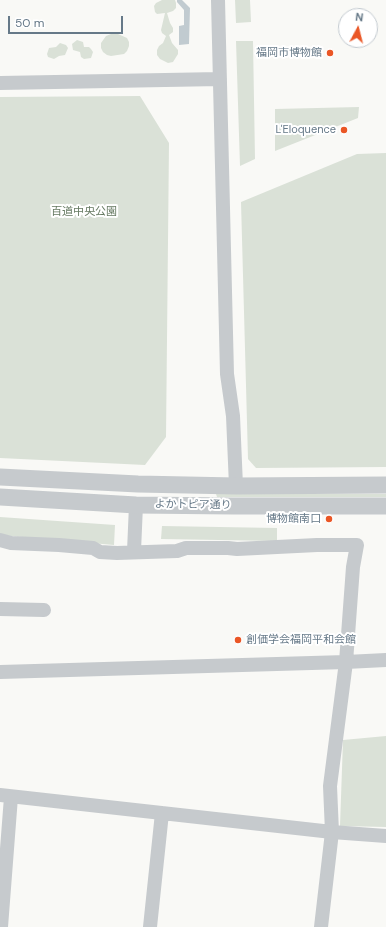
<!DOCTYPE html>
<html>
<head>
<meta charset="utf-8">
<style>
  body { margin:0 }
  #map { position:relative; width:386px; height:927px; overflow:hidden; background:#f9f9f6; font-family:"DM Sans",sans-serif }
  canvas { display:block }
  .north { position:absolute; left:338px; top:8px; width:40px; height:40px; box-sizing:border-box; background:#fff; border:1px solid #c2c9cf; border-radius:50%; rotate:7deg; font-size:11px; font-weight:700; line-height:16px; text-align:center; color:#667988 }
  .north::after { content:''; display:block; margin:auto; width:14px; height:18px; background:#ea5625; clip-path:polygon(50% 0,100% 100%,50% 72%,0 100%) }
  .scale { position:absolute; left:8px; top:16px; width:115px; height:18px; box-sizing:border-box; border:2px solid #667988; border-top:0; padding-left:5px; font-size:12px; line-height:14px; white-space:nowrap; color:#667988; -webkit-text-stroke:3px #fff; paint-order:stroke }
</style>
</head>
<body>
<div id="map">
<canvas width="386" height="927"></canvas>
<div class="north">N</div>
<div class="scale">50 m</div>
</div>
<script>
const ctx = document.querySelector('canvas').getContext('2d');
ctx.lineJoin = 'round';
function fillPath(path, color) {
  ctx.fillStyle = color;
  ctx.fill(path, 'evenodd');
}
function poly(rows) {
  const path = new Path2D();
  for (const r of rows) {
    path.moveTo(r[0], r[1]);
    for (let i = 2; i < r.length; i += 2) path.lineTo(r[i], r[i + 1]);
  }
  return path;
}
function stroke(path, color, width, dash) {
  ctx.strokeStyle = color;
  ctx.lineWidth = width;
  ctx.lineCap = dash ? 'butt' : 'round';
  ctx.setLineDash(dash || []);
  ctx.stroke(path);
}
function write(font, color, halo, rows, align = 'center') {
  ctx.font = font + ' "DM Sans","Noto Sans JP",sans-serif';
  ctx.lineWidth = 4;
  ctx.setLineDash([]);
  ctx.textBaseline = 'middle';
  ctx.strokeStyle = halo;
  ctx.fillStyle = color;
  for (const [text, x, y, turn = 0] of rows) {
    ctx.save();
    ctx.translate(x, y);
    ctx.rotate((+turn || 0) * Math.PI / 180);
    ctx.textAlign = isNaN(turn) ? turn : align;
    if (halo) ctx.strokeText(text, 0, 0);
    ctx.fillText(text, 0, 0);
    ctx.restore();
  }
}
fillPath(poly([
  [162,0,175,0,176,3,176,8,173,11,167,13,170,23,173,28,173,32,169,35,172,43,178,50,178,54,173,62,168,63,160,59,157,55,157,50,159,46,163,43,166,36,162,33,161,30,165,13,157,14,155,12,154,6,156,3],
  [235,0,250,0,251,22,236,23],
  [111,34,118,34,127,38,129,42,129,46,127,51,124,54,111,56,107,55,103,52,101,48,101,43,106,36],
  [77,40,83,42,84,47,89,47,91,49,93,52,91,58,84,59,81,57,80,52,73,50,72,44],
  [236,41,253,41,255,159,240,166],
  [60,43,66,45,68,48,65,55,59,56,54,59,48,57,47,54,49,48,56,47],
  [140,96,169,143,166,437,145,465,0,458,0,97],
  [359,107,358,118,275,151,275,109],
  [386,153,386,467,256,468,248,459,241,202,357,154],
  [216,494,386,494,386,497,217,497],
  [0,517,115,525,114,545,0,535],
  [162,526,277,528,277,541,161,539],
  [386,736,386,827,340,826,343,740]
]), '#dae1d7');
fillPath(poly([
  [177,0,182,0,190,8,189,44,179,45,179,26,184,25,184,10,177,2]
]), '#c1cbd0');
stroke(poly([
  [218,0,227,374,233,416,236,486],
  [0,83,220,79],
  [0,540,11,543,59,545,93,548,100,552,117,553,177,551,186,548,228,548,237,549,317,545,357,545,353,567,346,662,330,786,332,832,321,927],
  [134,551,136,505],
  [0,609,44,610],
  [0,672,346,662,386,660],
  [0,795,332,832,386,836],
  [1,927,11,797],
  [150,927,162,813]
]), '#c6cacd', 14);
stroke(poly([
  [0,477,138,484,236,486,386,485],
  [0,497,136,505,233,506,386,506]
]), '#c6cacd', 17);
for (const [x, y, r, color] of [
  [330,53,4,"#ea5625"],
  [344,130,4,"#ea5625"],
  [329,519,4,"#ea5625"],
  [238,640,4,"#ea5625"]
]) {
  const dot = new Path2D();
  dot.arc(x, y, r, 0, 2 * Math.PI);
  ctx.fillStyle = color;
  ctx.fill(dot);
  stroke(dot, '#fff', 1.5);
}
write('11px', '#667988', '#fff', [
  ["福岡市博物館",322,53],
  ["L'Eloquence",336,130],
  ["博物館南口",321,519],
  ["創価学会福岡平和会館",246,640,"left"]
], 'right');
write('11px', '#667a62', '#fff', [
  ["百道中央公園",84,212]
]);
write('11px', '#667988', '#fff', [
  ["よかトピア通り",193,505,1]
]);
</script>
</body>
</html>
